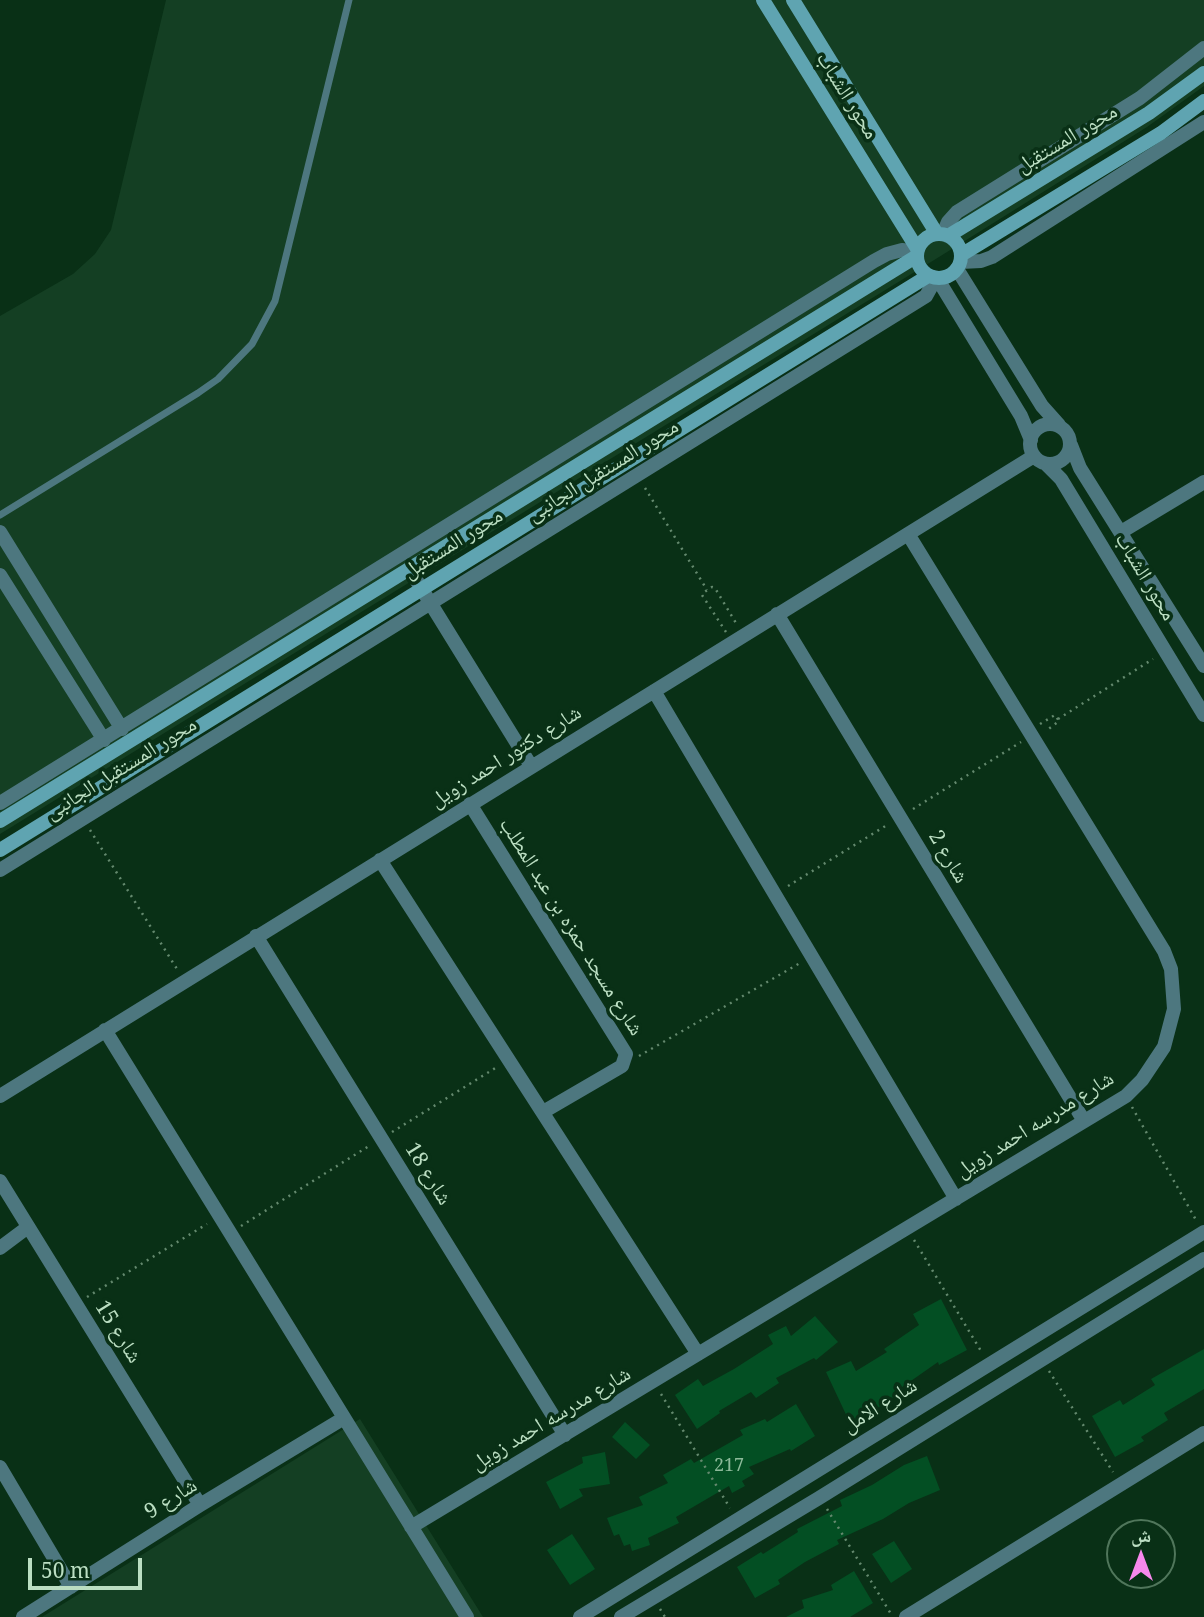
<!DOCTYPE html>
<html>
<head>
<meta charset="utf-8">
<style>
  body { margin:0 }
  #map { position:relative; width:1204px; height:1617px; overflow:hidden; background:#093016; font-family:"Noto Serif","Noto Naskh Arabic",serif }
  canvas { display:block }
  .north { position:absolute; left:1106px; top:1519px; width:70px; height:70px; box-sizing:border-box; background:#093016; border:2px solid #50765b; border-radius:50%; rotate:0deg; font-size:19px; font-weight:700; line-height:28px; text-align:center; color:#bbdec2 }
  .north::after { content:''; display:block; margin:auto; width:24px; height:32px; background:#f788ec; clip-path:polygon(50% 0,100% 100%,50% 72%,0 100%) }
  .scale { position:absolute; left:28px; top:1558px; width:114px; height:32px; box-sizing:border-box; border:4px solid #bbdec2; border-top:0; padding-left:9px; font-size:21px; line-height:24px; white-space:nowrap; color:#bbdec2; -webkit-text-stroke:5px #093016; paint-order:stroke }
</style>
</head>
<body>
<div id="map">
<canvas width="1204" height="1617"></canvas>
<div class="north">ش</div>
<div class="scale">50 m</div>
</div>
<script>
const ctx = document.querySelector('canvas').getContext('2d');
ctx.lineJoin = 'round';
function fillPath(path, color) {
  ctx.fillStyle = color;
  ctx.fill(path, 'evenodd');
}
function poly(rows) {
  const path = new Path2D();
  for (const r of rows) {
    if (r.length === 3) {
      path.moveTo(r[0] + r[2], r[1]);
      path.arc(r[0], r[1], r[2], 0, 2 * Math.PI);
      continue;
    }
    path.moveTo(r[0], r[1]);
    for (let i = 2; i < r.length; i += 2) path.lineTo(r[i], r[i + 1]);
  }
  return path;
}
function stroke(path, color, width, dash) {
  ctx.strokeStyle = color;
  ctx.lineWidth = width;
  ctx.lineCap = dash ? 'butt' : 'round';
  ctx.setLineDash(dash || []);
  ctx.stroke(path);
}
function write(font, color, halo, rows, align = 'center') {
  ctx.font = font + ' "Noto Serif","Noto Naskh Arabic",serif';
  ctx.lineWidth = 7;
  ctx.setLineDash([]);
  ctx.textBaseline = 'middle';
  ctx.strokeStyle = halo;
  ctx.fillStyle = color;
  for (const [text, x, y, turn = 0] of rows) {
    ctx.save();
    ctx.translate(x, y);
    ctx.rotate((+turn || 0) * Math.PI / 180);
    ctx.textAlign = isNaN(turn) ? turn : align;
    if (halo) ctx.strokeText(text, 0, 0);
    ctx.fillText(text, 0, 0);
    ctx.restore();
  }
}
fillPath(poly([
  [166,0,1204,0,1204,86,1147,127,939,257,0,834,0,316,73,274,95,254,111,230],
  [360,1419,483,1617,42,1617]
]), '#143f23');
fillPath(poly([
  [941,1299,967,1350,939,1365,938,1362,898,1390,900,1394,874,1410,875,1412,850,1423,826,1372,851,1361,856,1371,887,1352,884,1349,919,1325,913,1314],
  [815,1316,838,1342,816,1360,814,1358,776,1378,779,1383,756,1398,751,1392,719,1411,720,1413,697,1429,675,1395,698,1379,703,1386,734,1369,773,1344,768,1335,786,1326,791,1336],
  [1204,1349,1204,1389,1164,1413,1168,1420,1141,1437,1144,1441,1115,1457,1092,1416,1120,1400,1123,1405,1155,1385,1151,1379],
  [796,1404,815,1436,791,1451,790,1449,749,1467,754,1474,742,1481,745,1486,732,1493,729,1486,676,1517,679,1523,648,1538,650,1545,632,1551,630,1544,624,1546,619,1534,614,1536,607,1518,643,1505,639,1497,668,1483,663,1475,691,1459,694,1463,743,1435,740,1430,765,1419,767,1422],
  [625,1422,650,1445,636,1459,612,1437],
  [605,1452,610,1484,579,1489,583,1496,560,1509,546,1482,583,1463,582,1457],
  [927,1456,940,1490,909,1503,883,1519,837,1540,839,1544,805,1562,778,1580,780,1584,755,1598,737,1567,761,1552,763,1554,798,1532,797,1529,842,1506,840,1500,872,1485,904,1465],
  [572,1534,595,1569,570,1585,547,1550],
  [894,1541,912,1569,891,1583,872,1554],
  [854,1571,873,1603,850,1617,786,1617,804,1608,802,1600,833,1590,831,1585]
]), '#034f23');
stroke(poly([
  [645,488,707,590],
  [726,632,702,595,703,593,712,587,715,588,736,623],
  [1058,719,1153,659],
  [1040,724,1055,715,1059,721,1046,731],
  [913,809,1021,742],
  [90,830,177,969],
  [788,886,887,825],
  [639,1056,800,963],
  [1132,1107,1196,1220],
  [392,1132,497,1067],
  [241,1226,369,1146],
  [914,1240,981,1351],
  [87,1297,207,1224],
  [1049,1371,1113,1472],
  [661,1394,730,1508],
  [827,1509,891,1614],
  [660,1609,665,1617]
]), '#64896e', 2.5, [2, 5]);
stroke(poly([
  [0,515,198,393,218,379,252,344,275,301,349,0]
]), '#4d777f', 7);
stroke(poly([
  [943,234,948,222,957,212,1140,98,1204,48],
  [961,262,981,261,992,257,1204,122],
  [957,269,1042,406,1059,425],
  [937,278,1021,416,1031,440],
  [1050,444,20],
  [1071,445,1080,468,1204,666],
  [1046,464,1061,479,1204,715],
  [0,532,122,729],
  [1121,532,1204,482],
  [410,570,531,766],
  [0,575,104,740],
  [777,614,1084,1121],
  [654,691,956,1199],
  [0,803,874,261,887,254,902,250,917,252],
  [470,804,626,1054,622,1066,543,1112],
  [380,860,698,1354],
  [0,870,926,296,931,287,932,277],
  [256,936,565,1435],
  [105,1030,467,1617],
  [0,1096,1034,456],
  [0,1181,200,1505],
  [0,1248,28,1227],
  [0,1467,71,1587],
  [411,1527,1126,1096,1142,1080,1164,1047,1174,1009,1171,969,1164,951,908,534],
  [23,1617,200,1505,344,1418],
  [580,1617,1204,1232],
  [621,1617,819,1498,1204,1259],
  [906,1617,1204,1433]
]), '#4d777f', 14);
stroke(poly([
  [763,0,918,250],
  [793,0,937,234],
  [939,256,22],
  [948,236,1149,113,1204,73],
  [961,255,1161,133,1204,101],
  [0,821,917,256],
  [0,850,928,276]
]), '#5fa4b1', 14);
write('18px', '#8dba9a', null, [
  ["217",729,1466]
]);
write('21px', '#bbdec2', '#093016', [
  ["محور الشباب",847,96,58],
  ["محور المستقبل",1067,139,-31],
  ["محور المستقبل الجانبى",603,471,-32],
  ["محور المستقبل",453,544,-32],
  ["محور الشباب",1145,577,59],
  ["شارع دكتور احمد زويل",506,757,-32],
  ["محور المستقبل الجانبى",121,769,-32],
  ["شارع 2",948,857,59],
  ["شارع مسجد حمزه بن عبد المطلب",571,927,58],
  ["شارع مدرسه احمد زويل",1035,1125,-32],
  ["شارع 18",428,1174,58],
  ["شارع 15",118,1332,58],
  ["شارع الامل",880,1406,-32],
  ["شارع مدرسه احمد زويل",551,1419,-31],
  ["شارع 9",171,1499,-32]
]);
</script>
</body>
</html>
